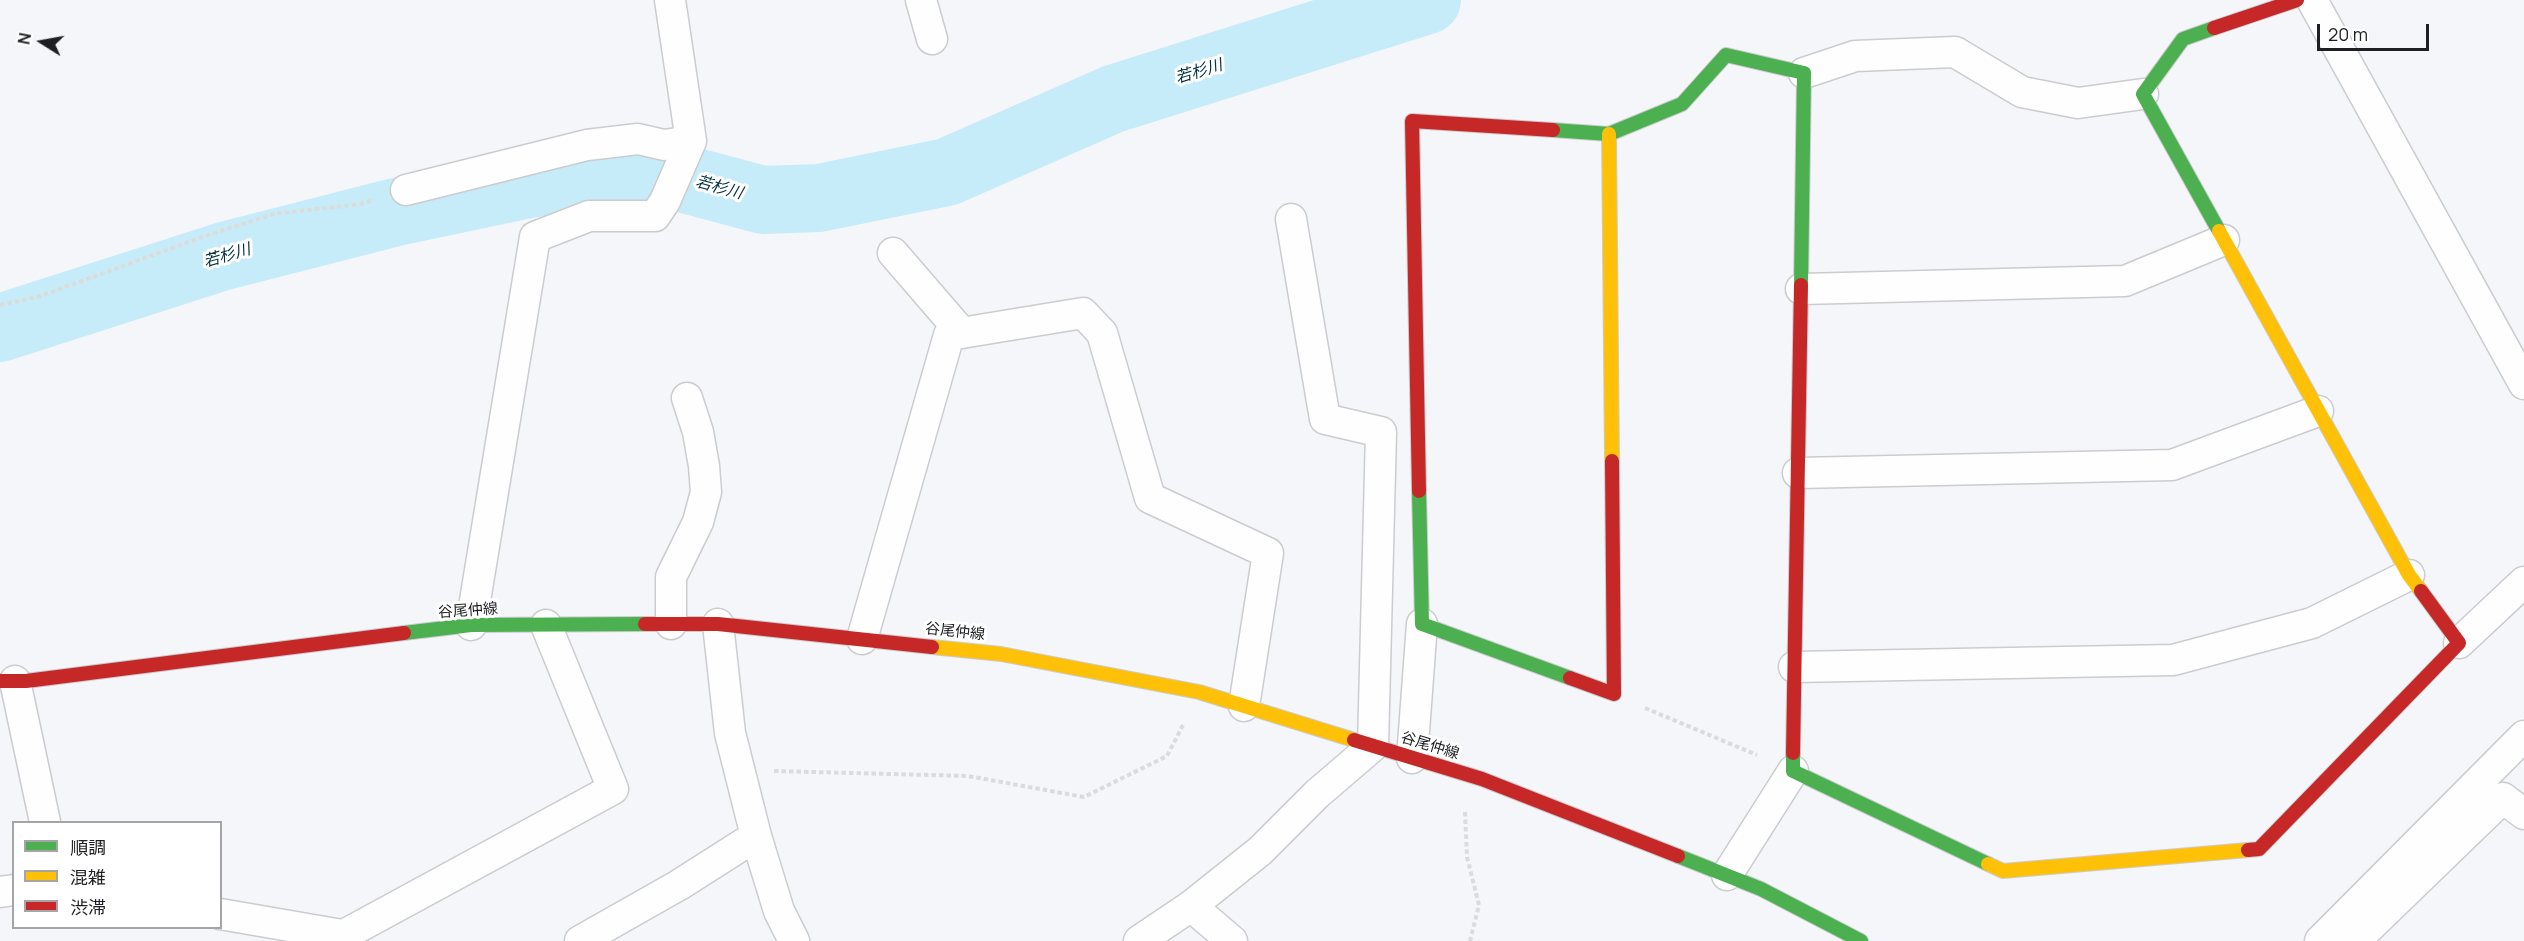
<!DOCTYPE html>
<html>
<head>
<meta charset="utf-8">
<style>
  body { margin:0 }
  #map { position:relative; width:2524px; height:941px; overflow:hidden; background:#f5f6fa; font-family:Manrope,"Noto Sans JP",sans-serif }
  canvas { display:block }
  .legend { position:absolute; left:12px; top:821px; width:210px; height:108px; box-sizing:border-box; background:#fff; border:2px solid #a5a5a7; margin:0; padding:8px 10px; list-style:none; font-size:18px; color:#1e1f22 }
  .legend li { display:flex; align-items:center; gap:12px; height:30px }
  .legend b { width:30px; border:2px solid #a5a5a7 }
  .north { position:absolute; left:12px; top:12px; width:60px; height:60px; -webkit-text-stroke:4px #fff; paint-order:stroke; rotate:281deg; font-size:16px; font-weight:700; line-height:24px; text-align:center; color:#1e1f22 }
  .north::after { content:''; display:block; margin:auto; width:21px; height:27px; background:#1e1f22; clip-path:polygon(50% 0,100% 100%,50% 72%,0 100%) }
  .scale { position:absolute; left:2317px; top:24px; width:112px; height:27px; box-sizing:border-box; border:3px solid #1e1f22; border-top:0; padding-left:8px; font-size:18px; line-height:21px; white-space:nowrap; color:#1e1f22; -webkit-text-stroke:4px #fff; paint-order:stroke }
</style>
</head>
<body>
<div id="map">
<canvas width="2524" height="941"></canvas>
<ul class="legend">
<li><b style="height:8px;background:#4caf50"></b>順調</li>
<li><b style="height:8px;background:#ffc107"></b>混雑</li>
<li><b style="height:8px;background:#c62828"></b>渋滞</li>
</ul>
<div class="north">N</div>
<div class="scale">20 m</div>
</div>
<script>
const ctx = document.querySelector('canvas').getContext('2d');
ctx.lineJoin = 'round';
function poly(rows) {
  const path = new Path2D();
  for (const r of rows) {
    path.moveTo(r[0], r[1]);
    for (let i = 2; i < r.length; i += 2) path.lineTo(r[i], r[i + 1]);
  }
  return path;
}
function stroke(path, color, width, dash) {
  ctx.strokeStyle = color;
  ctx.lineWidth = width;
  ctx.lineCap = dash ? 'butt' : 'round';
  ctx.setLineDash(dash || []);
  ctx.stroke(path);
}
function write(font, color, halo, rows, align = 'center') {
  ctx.font = font + ' Manrope,"Noto Sans JP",sans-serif';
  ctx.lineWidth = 6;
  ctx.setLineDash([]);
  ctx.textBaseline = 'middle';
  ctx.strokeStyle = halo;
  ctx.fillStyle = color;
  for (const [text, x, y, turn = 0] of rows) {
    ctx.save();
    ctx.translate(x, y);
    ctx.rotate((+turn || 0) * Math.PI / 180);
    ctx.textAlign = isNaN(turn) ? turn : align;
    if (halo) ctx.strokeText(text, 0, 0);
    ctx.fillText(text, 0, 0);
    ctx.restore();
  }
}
stroke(poly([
  [0,328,224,256,396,212,529,184,651,170,763,200,819,198,947,172,1113,99,1427,0]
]), '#c6ecf9', 68);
const street = poly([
  [921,0,932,39],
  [2312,0,2524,384],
  [1804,73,1855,56,1955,52,2022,92,2078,103,2143,94],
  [406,190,587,145,638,139,664,145,691,141],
  [893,253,962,333],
  [1801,289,2125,281,2224,240],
  [1798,473,2172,465,2318,411],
  [671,624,671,577,698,522,706,492,704,466,698,432,687,398],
  [718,624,730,733,756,836,779,911,794,941],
  [471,625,535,237,589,216,655,216,665,201,691,141,670,0],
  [862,639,949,335,1083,313,1102,333,1150,498,1268,553,1244,706],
  [2459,643,2524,582],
  [1794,667,2173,660,2312,623,2409,575],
  [15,681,45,822],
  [1412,758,1422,624],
  [1727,875,1793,771],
  [0,892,14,890],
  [220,914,342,935],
  [333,941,613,789,546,625],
  [580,941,679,885,756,836],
  [1139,941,1191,906],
  [1232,941,1191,906,1260,851,1317,794,1373,746,1381,432,1325,419,1291,219],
  [2320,941,2524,736],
  [2355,941,2503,798,2524,814]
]);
const fast = poly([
  [2214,28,2183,39,2143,94,2219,231],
  [1553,130,1609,134,1682,104,1726,55,1804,73,1801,285],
  [1419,491,1422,624,1570,678],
  [404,633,471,625,645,624],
  [1793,753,1793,771,1988,864],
  [1678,856,1761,889,1861,941]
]);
const slow = poly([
  [1609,134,1612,461],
  [2219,231,2409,575,2421,591],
  [932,647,1001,654,1199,692,1354,740],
  [1988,864,2003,871,2248,850]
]);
const jam = poly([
  [2214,28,2297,0],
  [1419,491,1412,121,1553,130],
  [645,624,718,624,932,647],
  [1570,678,1614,694,1612,461],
  [0,681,26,681,404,633],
  [1354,740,1482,779,1678,856],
  [1793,753,1801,285],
  [2248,850,2259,849,2459,643,2421,591]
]);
stroke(street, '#cbcccf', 33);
stroke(fast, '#cbcccf', 16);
stroke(slow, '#cbcccf', 16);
stroke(jam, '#cbcccf', 16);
stroke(poly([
  [0,305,41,296,205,236,274,214,361,204,374,200],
  [1645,708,1757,755],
  [774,771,968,776,1084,797,1167,756,1183,725],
  [1465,812,1467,857,1479,905,1470,941]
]), '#dbdbdc', 4, [4.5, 3]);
stroke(street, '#fefefe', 30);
stroke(fast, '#4caf50', 14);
stroke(slow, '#ffc107', 14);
stroke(jam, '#c62828', 14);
write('15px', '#1e1f22', '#fff', [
  ["谷尾仲線",468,611,-4],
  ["谷尾仲線",955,632,6],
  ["谷尾仲線",1430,746,17]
]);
write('italic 16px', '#02313d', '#fff', [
  ["若杉川",1199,72,-17],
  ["若杉川",719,188,15],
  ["若杉川",227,256,-16]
]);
</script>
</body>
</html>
